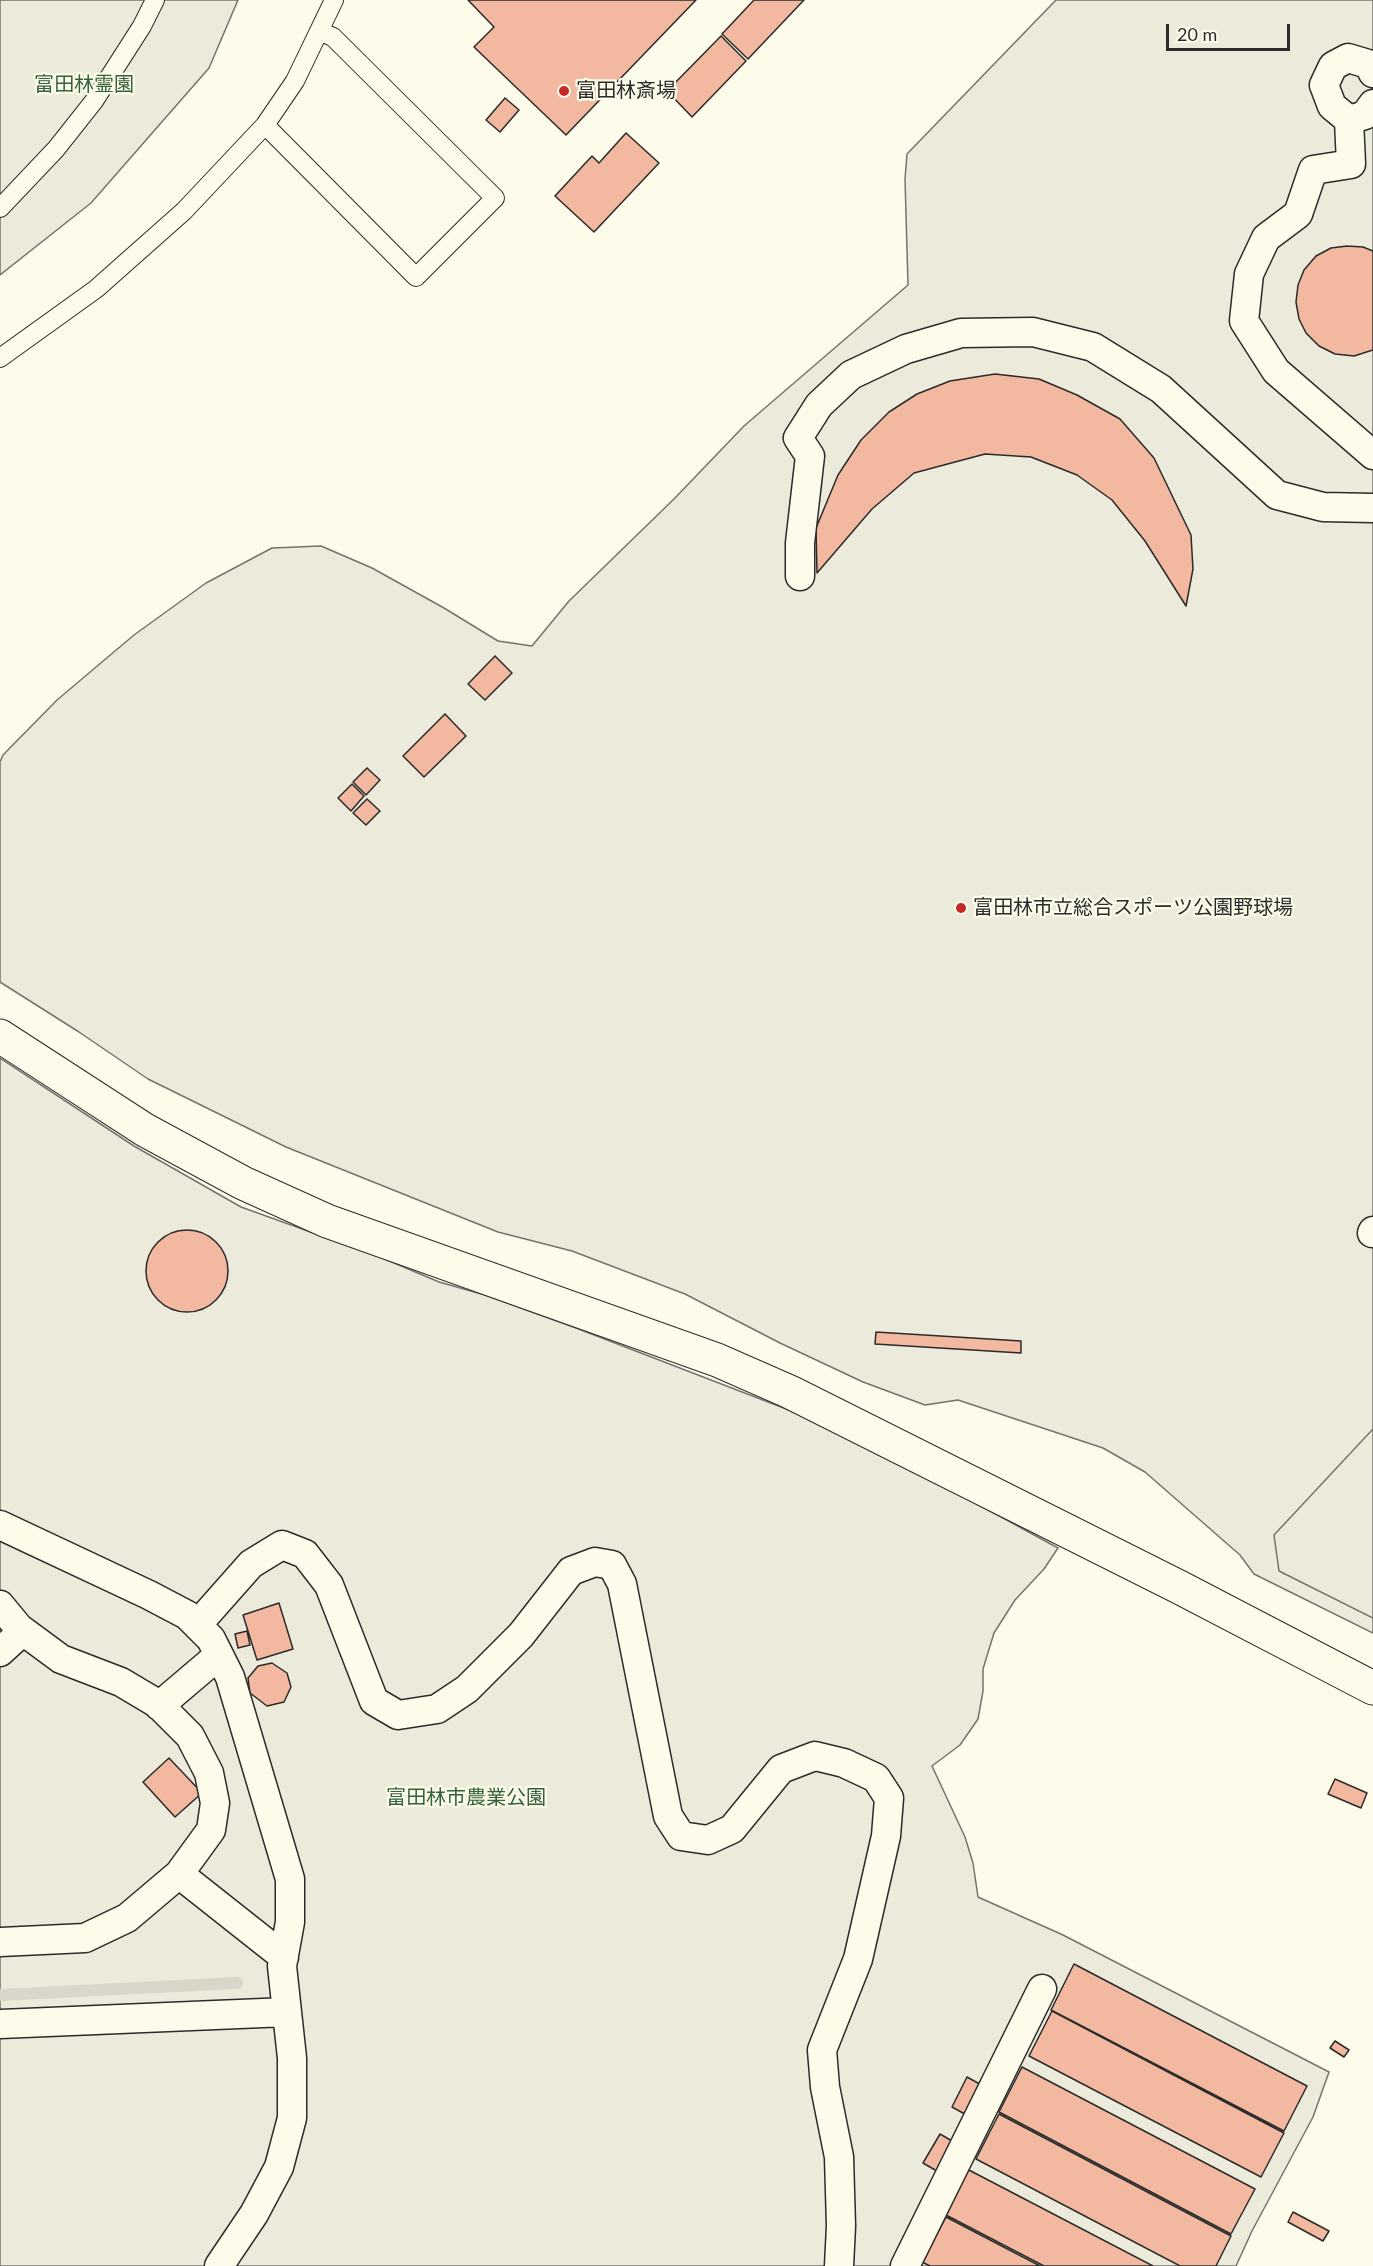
<!DOCTYPE html>
<html>
<head>
<meta charset="utf-8">
<style>
  body { margin:0 }
  #map { position:relative; width:1373px; height:2266px; overflow:hidden; background:#fdfbea; font-family:Lato,sans-serif }
  canvas { display:block }
  .scale { position:absolute; left:1166px; top:24px; width:124px; height:27px; box-sizing:border-box; border:3px solid #2b2b2b; border-top:0; padding-left:8px; font-size:18px; line-height:21px; white-space:nowrap; color:#2b2b2b; -webkit-text-stroke:4px #fdfbea; paint-order:stroke }
</style>
</head>
<body>
<div id="map">
<canvas width="1373" height="2266"></canvas>
<div class="scale">20 m</div>
</div>
<script>
const ctx = document.querySelector('canvas').getContext('2d');
ctx.lineJoin = 'round';
function fillPath(path, color) {
  ctx.fillStyle = color;
  ctx.fill(path, 'evenodd');
}
function poly(rows) {
  const path = new Path2D();
  for (const r of rows) {
    if (r.length === 3) {
      path.moveTo(r[0] + r[2], r[1]);
      path.arc(r[0], r[1], r[2], 0, 2 * Math.PI);
      continue;
    }
    path.moveTo(r[0], r[1]);
    for (let i = 2; i < r.length; i += 2) path.lineTo(r[i], r[i + 1]);
  }
  return path;
}
function stroke(path, color, width, dash) {
  ctx.strokeStyle = color;
  ctx.lineWidth = width;
  ctx.lineCap = dash ? 'butt' : 'round';
  ctx.setLineDash(dash || []);
  ctx.stroke(path);
}
function write(font, color, halo, rows, align = 'center') {
  ctx.font = font + ' Lato,"Noto Sans JP",sans-serif';
  ctx.lineWidth = 4.5;
  ctx.setLineDash([]);
  ctx.textBaseline = 'middle';
  ctx.strokeStyle = halo;
  ctx.fillStyle = color;
  for (const [text, x, y, turn = 0] of rows) {
    ctx.save();
    ctx.translate(x, y);
    ctx.rotate((+turn || 0) * Math.PI / 180);
    ctx.textAlign = isNaN(turn) ? turn : align;
    if (halo) ctx.strokeText(text, 0, 0);
    ctx.fillText(text, 0, 0);
    ctx.restore();
  }
}
const green = poly([
  [0,0,238,0,209,68,91,203,0,275,0,0],
  [1056,0,1373,0,1373,1633,1254,1574,1240,1555,1145,1472,1103,1448,958,1400,925,1405,863,1382,780,1343,685,1294,572,1251,498,1232,286,1147,148,1079,79,1032,0,982,0,762,3,755,57,700,134,635,206,583,272,548,321,546,372,568,444,608,498,641,532,646,569,601,674,499,744,426,908,285,905,179,907,154,1056,0],
  [0,1058,134,1146,241,1207,380,1257,439,1282,485,1295,576,1328,794,1412,915,1470,1058,1548,1044,1569,1015,1600,994,1633,983,1669,983,1691,978,1719,960,1745,932,1766,965,1837,973,1863,978,1897,1063,1935,1329,2072,1313,2117,1252,2231,1236,2266,0,2266,0,1058]
]);
fillPath(green, '#ecebdb');
stroke(green, '#74746e', 1.5);
const parking = poly([
  [1373,1429,1373,1618,1279,1571,1274,1535,1373,1429]
]);
fillPath(parking, '#eceadb');
stroke(parking, '#74746e', 1.5);
stroke(poly([
  [0,1995,237,1983]
]), '#d8d7c9', 12);
const building = poly([
  [468,0,696,0,566,135,474,47,494,27,468,0],
  [754,0,804,0,748,59,722,34,754,0],
  [721,36,746,61,692,117,667,91,721,36],
  [505,98,519,110,500,132,486,120,505,98],
  [626,133,659,163,594,232,555,196,592,156,599,163,626,133],
  [1347,246,1363,247,1373,251,1373,350,1354,356,1335,354,1319,346,1306,333,1299,319,1296,302,1298,285,1304,270,1316,256,1331,248,1347,246],
  [995,374,1039,379,1077,395,1120,419,1154,458,1191,535,1193,569,1186,606,1145,541,1112,500,1077,475,1031,457,985,454,914,473,872,509,817,573,816,528,838,475,861,440,889,412,917,394,950,381,995,374],
  [495,656,512,673,485,700,468,684,495,656],
  [445,714,466,736,424,777,403,756,445,714],
  [367,768,380,780,366,795,353,782,367,768],
  [352,784,364,796,351,811,338,798,352,784],
  [367,799,380,811,366,825,353,813,367,799],
  [187,1271,41],
  [876,1332,1021,1341,1021,1353,875,1344,876,1332],
  [279,1603,293,1649,257,1660,243,1615,279,1603],
  [247,1631,250,1645,238,1648,235,1634,247,1631],
  [272,1663,287,1673,291,1687,284,1702,267,1706,250,1693,248,1678,258,1666,272,1663],
  [169,1758,202,1793,175,1817,143,1782,169,1758],
  [1335,1779,1367,1793,1361,1808,1328,1794,1335,1779],
  [1074,1964,1307,2086,1284,2131,1051,2010,1074,1964],
  [1052,2011,1284,2133,1261,2177,1029,2056,1052,2011],
  [1335,2041,1349,2050,1344,2057,1330,2048,1335,2041],
  [1022,2067,1255,2189,1231,2234,999,2112,1022,2067],
  [967,2077,987,2088,972,2118,952,2107,967,2077],
  [999,2114,1231,2236,1216,2266,1180,2266,976,2159,999,2114],
  [940,2134,959,2145,942,2174,923,2163,940,2134],
  [967,2169,1153,2266,1044,2266,944,2214,967,2169],
  [1293,2212,1329,2231,1323,2241,1288,2222,1293,2212],
  [946,2217,1040,2266,930,2266,922,2262,946,2217]
]);
fillPath(building, '#f2b8a0');
stroke(building, '#2b2b2b', 1.5);
const service = poly([
  [265,125,416,277,495,198,333,37,319,31],
  [0,208,56,149,94,101,142,26,155,0],
  [0,358,96,289,184,211,265,125,295,81,334,0]
]);
const pedestrian = poly([
  [1373,73,1368,64,1348,58,1333,66,1324,85,1332,106,1349,120,1351,164,1313,170,1298,214,1266,238,1249,274,1244,321,1276,371,1373,455],
  [1349,120,1365,115,1373,104],
  [800,576,800,543,810,456,798,438,819,405,851,375,906,349,961,333,1033,332,1093,347,1161,389,1277,495,1323,507,1373,508],
  [1372,1233,1373,1231],
  [0,1525,149,1595,187,1615,211,1639,230,1677,290,1879,290,1922,282,1966,292,2058,292,2118,279,2167,254,2214,219,2266],
  [0,1605,19,1628,61,1659,121,1682,158,1704,190,1736,209,1773,215,1803,211,1830,179,1874,127,1918,85,1938,0,1942],
  [197,1625,251,1564,282,1545,305,1554,329,1585,374,1701,398,1715,437,1709,467,1689,521,1635,571,1571,595,1562,612,1565,622,1584,668,1816,681,1836,708,1840,732,1829,781,1769,815,1756,844,1763,876,1778,889,1798,886,1836,858,1959,822,2050,825,2087,839,2157,841,2226,839,2266],
  [0,1652,23,1631],
  [159,1706,219,1655],
  [179,1874,284,1957],
  [0,2024,287,2012],
  [905,2266,1042,1989]
]);
const tertiary = poly([
  [0,1036,145,1130,243,1183,327,1221,717,1360,790,1392,1179,1587,1373,1688]
]);
stroke(service, '#2b2b2b', 20);
stroke(pedestrian, '#2b2b2b', 31);
stroke(tertiary, '#2b2b2b', 35);
stroke(service, '#fdfbea', 18);
stroke(pedestrian, '#fdfbea', 28);
stroke(tertiary, '#fdfbea', 33);
for (const [x, y, r, color] of [
  [564,91,6,"#c62828"],
  [961,908,6,"#c62828"]
]) {
  const dot = new Path2D();
  dot.arc(x, y, r, 0, 2 * Math.PI);
  ctx.fillStyle = color;
  ctx.fill(dot);
  stroke(dot, '#fdfbea', 2);
}
write('20px', '#34623c', '#fdfbea', [
  ["富田林霊園",84,85],
  ["富田林市農業公園",466,1798]
]);
write('20px', '#2b2b2b', '#fdfbea', [
  ["富田林斎場",576,91],
  ["富田林市立総合スポーツ公園野球場",973,908]
], 'left');
</script>
</body>
</html>
